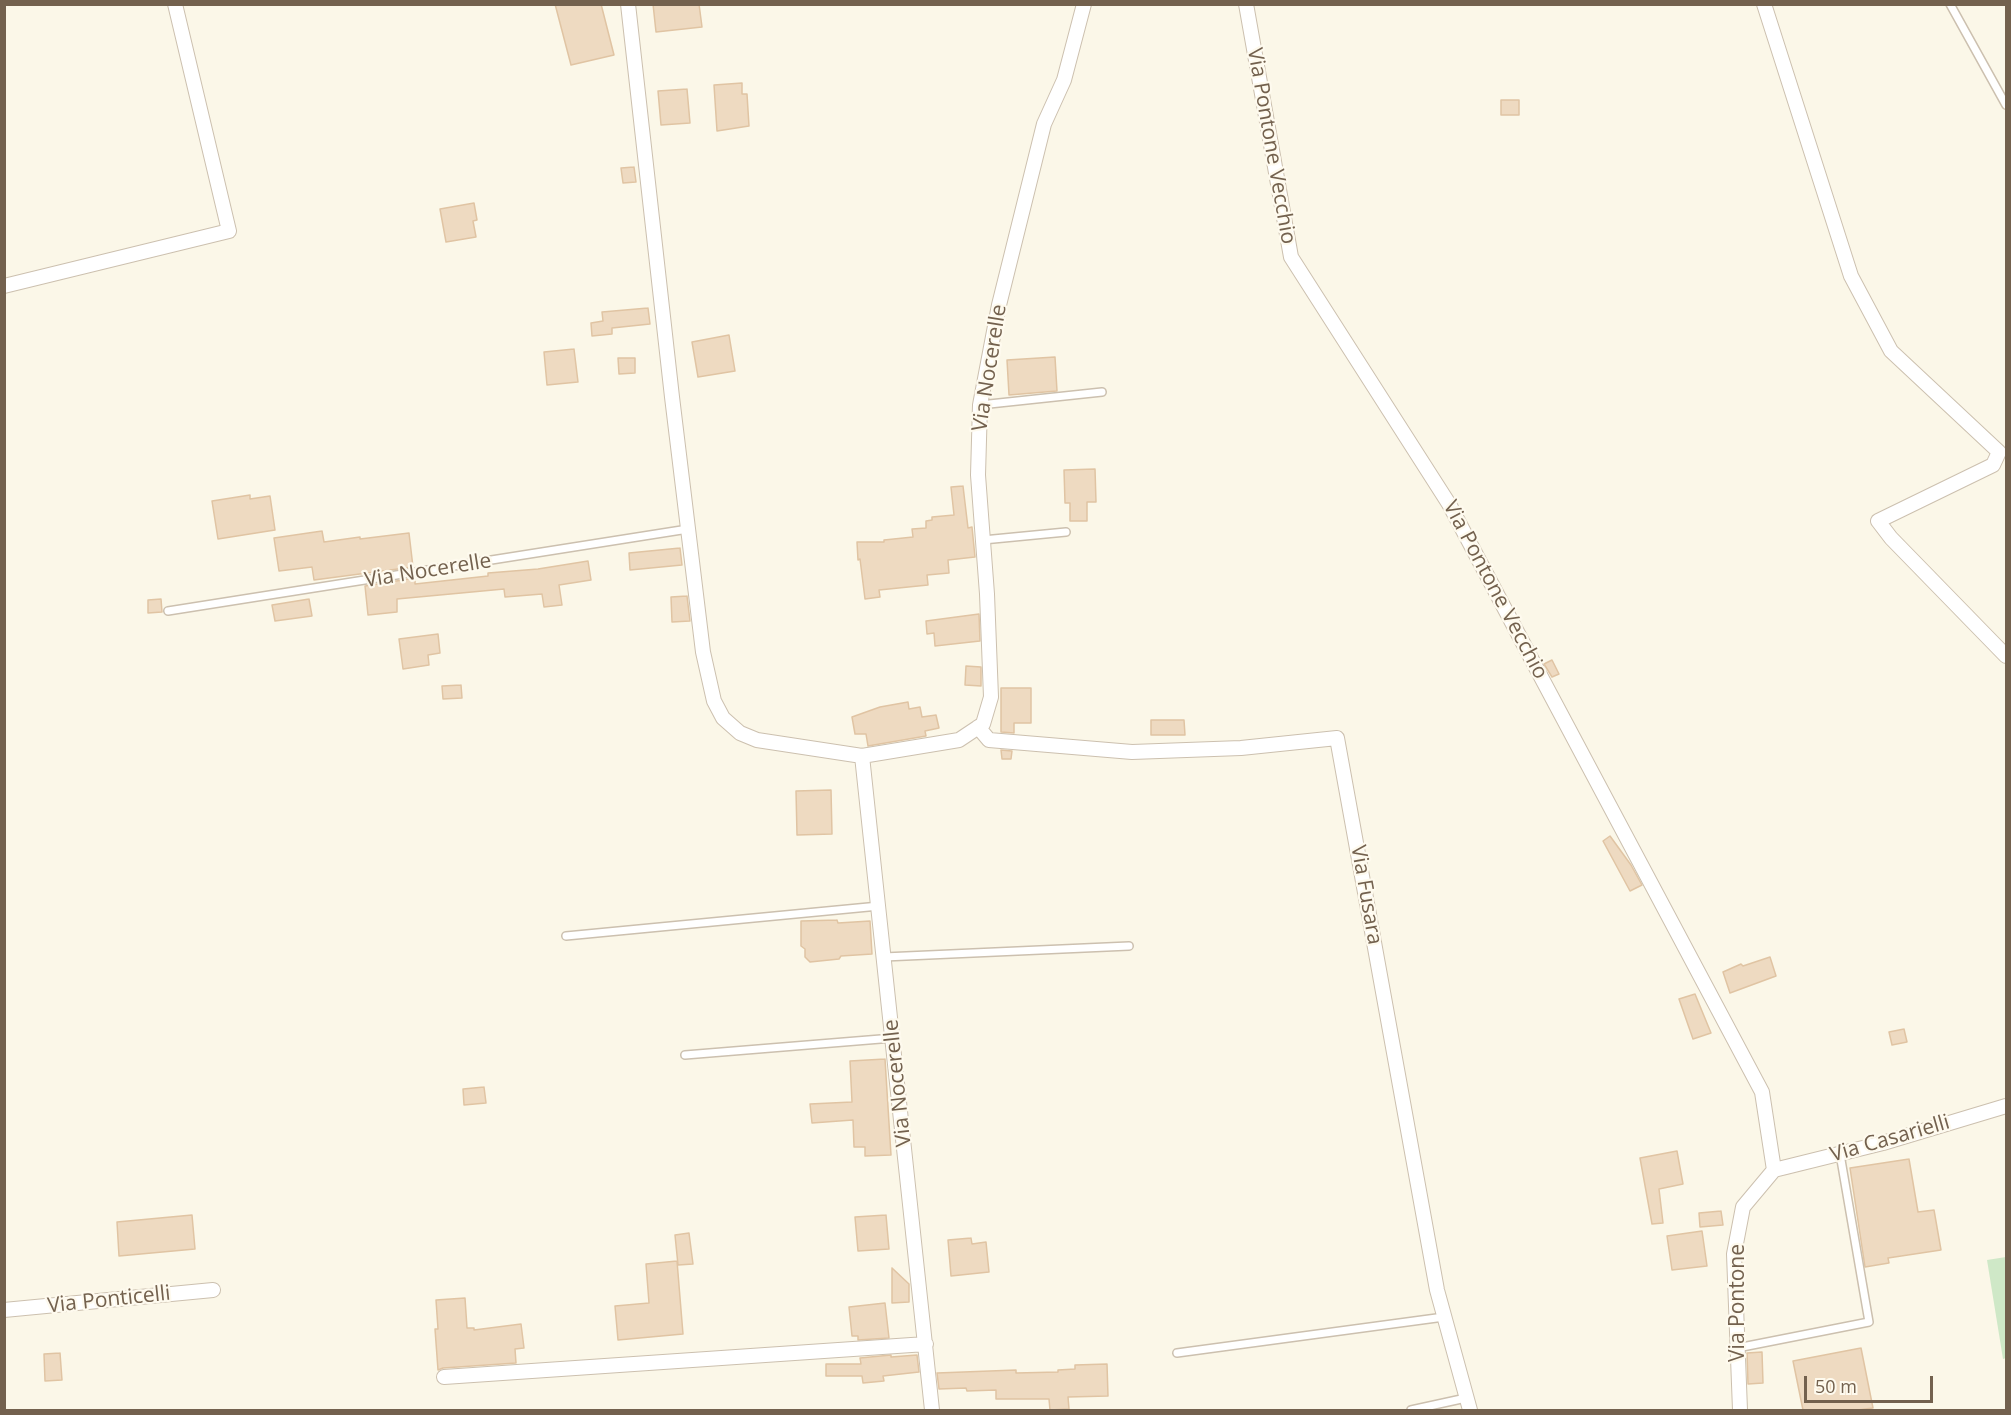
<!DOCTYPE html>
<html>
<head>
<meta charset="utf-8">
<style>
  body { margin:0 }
  #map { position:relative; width:2011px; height:1415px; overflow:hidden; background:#fbf7e8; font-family:"Open Sans",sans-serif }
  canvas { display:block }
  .frame { position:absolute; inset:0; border:6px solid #73614e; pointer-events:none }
  .scale { position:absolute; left:1804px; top:1376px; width:129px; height:27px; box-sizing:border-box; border:3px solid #73614e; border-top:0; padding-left:8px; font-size:18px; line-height:21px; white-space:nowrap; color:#73614e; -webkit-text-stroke:4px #fefaee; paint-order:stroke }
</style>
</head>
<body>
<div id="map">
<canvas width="2011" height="1415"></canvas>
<div class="frame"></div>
<div class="scale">50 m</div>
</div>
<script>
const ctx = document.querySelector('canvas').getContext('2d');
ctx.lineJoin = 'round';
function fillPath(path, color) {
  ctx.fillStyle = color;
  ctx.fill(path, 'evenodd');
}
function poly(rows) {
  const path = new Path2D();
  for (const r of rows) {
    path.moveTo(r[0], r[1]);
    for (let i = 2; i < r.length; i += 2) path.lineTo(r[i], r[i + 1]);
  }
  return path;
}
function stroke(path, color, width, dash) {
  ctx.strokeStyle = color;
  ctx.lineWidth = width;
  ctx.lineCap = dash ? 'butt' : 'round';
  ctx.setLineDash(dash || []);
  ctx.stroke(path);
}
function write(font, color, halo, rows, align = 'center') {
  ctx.font = font + ' "Open Sans",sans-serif';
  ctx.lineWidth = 4.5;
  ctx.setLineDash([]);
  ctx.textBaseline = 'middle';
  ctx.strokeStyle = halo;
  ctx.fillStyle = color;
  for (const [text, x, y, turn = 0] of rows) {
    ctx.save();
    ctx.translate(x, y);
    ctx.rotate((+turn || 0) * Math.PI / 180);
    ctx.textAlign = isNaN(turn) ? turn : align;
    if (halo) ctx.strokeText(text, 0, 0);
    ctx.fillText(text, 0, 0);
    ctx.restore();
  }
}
fillPath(poly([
  [2006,1257,2006,1358,2003,1359,1987,1260]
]), '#cfe8c7');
const building = poly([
  [555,4,601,4,614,55,571,65,555,4],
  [653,4,699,4,702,27,656,32,653,4],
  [742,83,742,94,747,94,749,126,717,131,714,85,742,83],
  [687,89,690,123,661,125,658,91,687,89],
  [1501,100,1519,100,1519,115,1501,115,1501,100],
  [634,167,636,182,623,183,621,168,634,167],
  [474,203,477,220,473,221,476,237,446,242,440,209,474,203],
  [648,308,650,324,612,328,612,334,592,336,591,323,603,321,602,312,648,308],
  [729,335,735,371,698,377,692,342,729,335],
  [574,349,578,382,547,385,544,352,574,349],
  [1055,357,1057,391,1009,395,1007,360,1055,357],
  [618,358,635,358,635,373,619,374,618,358],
  [1095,469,1096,502,1087,502,1087,521,1070,521,1070,503,1065,503,1064,470,1095,469],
  [963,486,968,528,972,527,975,557,948,560,949,573,927,575,928,585,879,590,880,597,865,599,860,559,858,560,857,542,884,542,884,540,913,537,912,529,926,528,926,521,932,520,932,517,954,515,951,487,963,486],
  [250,495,250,499,270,496,275,530,218,539,212,501,250,495],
  [322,531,324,542,360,537,360,539,409,533,413,567,314,580,312,567,279,571,274,538,322,531],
  [680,548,682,565,630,570,629,553,680,548],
  [588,561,591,580,559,585,562,605,544,607,542,594,505,597,504,589,397,599,397,612,368,615,365,586,415,578,415,584,488,576,488,573,538,569,588,561],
  [687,596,690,621,672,622,671,597,687,596],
  [161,599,162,612,148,613,148,600,161,599],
  [309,599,312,616,275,621,272,605,309,599],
  [979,614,980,641,935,646,934,633,927,634,926,621,979,614],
  [438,634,440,653,428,655,429,665,403,669,399,639,438,634],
  [1552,660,1559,674,1552,677,1544,664,1552,660],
  [966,666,981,667,981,686,965,685,966,666],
  [461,685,462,698,443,699,442,686,461,685],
  [1001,688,1031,688,1031,723,1014,723,1014,733,1001,732,1001,688],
  [908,702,909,709,920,707,922,717,936,715,939,728,925,731,926,736,868,746,866,734,855,734,852,717,880,707,908,702],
  [1151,720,1184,720,1185,735,1151,735,1151,720],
  [1001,750,1012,751,1011,759,1002,759,1001,750],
  [831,790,832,834,797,835,796,791,831,790],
  [1610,836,1631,865,1642,885,1630,891,1603,841,1610,836],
  [837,920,838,923,870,921,872,954,841,956,839,959,810,962,805,957,805,949,801,946,801,921,837,920],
  [1770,957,1776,976,1730,993,1723,972,1741,964,1743,966,1770,957],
  [1695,994,1711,1033,1693,1039,1679,999,1695,994],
  [1904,1029,1907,1042,1892,1045,1889,1032,1904,1029],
  [885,1059,891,1155,865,1156,865,1147,854,1147,853,1120,812,1123,810,1104,852,1102,850,1061,885,1059],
  [484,1087,486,1103,464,1105,463,1089,484,1087],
  [1677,1151,1683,1184,1659,1189,1663,1223,1652,1224,1640,1158,1677,1151],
  [1909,1159,1918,1212,1934,1210,1941,1250,1888,1258,1889,1263,1865,1267,1850,1168,1909,1159],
  [1721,1211,1723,1225,1700,1227,1699,1213,1721,1211],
  [192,1215,195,1249,119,1256,117,1222,192,1215],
  [886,1215,889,1249,858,1251,855,1217,886,1215],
  [1702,1231,1707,1266,1672,1270,1667,1236,1702,1231],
  [689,1233,693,1264,678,1265,675,1235,689,1233],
  [971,1238,972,1244,986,1242,989,1272,951,1276,948,1240,971,1238],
  [677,1261,683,1334,618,1340,615,1306,649,1303,646,1264,677,1261],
  [892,1268,909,1284,909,1302,892,1303,892,1268],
  [465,1298,467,1328,474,1328,474,1330,521,1324,524,1348,515,1349,516,1363,443,1368,438,1370,435,1329,438,1329,436,1300,465,1298],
  [885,1303,889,1338,858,1340,858,1336,852,1336,849,1307,885,1303],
  [1861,1348,1873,1408,1858,1410,1803,1410,1793,1361,1861,1348],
  [1762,1352,1763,1383,1748,1384,1747,1353,1762,1352],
  [60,1353,62,1380,45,1381,44,1354,60,1353],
  [891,1355,891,1357,917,1355,919,1372,883,1376,884,1381,863,1383,862,1376,826,1376,826,1364,861,1364,860,1358,891,1355],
  [1107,1364,1108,1396,1068,1397,1069,1409,1050,1410,1049,1399,996,1399,996,1390,967,1391,966,1388,939,1389,937,1373,1016,1370,1016,1373,1058,1372,1058,1370,1075,1369,1075,1365,1107,1364]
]);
fillPath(building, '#eedac1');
stroke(building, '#e0c4a3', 1.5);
const service = poly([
  [1950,4,2006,105],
  [980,405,1102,392],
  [983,540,1066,532],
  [168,611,688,529],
  [566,936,879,906],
  [884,957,1129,946],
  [685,1055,893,1038],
  [1737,1348,1869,1322,1840,1154],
  [1177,1353,1444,1317],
  [1411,1410,1466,1398]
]);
const minor = poly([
  [628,4,672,397,703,652,714,701,723,718,740,733,757,740,862,756,932,1410],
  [1246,4,1291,257,1449,504,1762,1092,1774,1170],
  [1764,4,1851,276,1891,351,1999,452,1993,465,1878,521,1891,538,2006,656],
  [4,286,229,231,175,4],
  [978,727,989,740,1132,752,1241,748,1337,738,1437,1290,1470,1410],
  [862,756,959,740,983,724,991,697,987,594,978,475,980,405,999,305,1044,124,1064,80,1084,4],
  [1774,1170,1883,1143,2006,1106],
  [4,1310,213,1290],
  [444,1377,926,1344],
  [1740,1410,1734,1254,1743,1207,1774,1170]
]);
stroke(service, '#ccc0af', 10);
stroke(minor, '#ccc0af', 16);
stroke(service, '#fff', 7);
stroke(minor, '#fff', 14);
write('21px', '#73614e', '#fefaee', [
  ["Via Pontone Vecchio",1271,146,80],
  ["Via Nocerelle",990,368,-81],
  ["Via Nocerelle",428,571,-9],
  ["Via Pontone Vecchio",1495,590,62],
  ["Via Fusara",1366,895,80],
  ["Via Nocerelle",898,1083,-96],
  ["Via Casarielli",1890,1139,-16],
  ["Via Ponticelli",109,1300,-6],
  ["Via Pontone",1738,1303,-90]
]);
</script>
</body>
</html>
